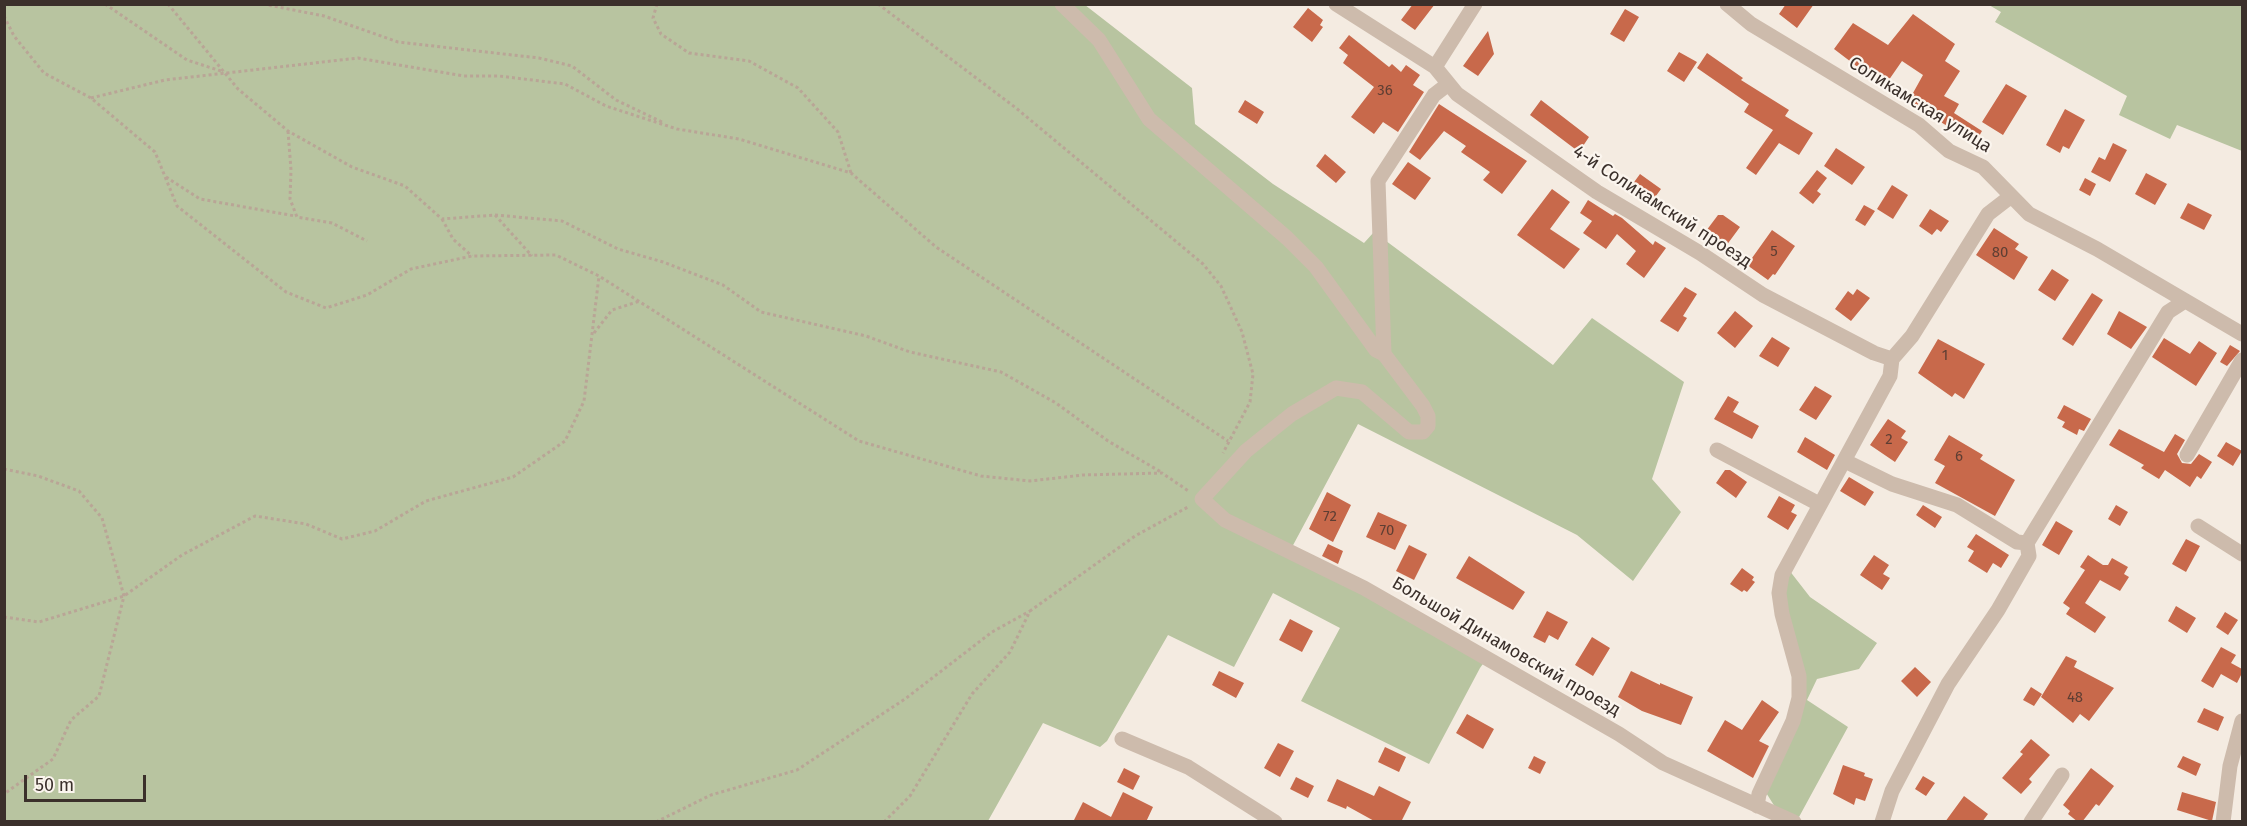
<!DOCTYPE html>
<html>
<head>
<meta charset="utf-8">
<style>
  body { margin:0 }
  #map { position:relative; width:2247px; height:826px; overflow:hidden; background:#f4ebe1; font-family:"Fira Sans",sans-serif }
  canvas { display:block }
  .frame { position:absolute; inset:0; border:6px solid #3b302b; pointer-events:none }
  .scale { position:absolute; left:24px; top:775px; width:122px; height:27px; box-sizing:border-box; border:3px solid #3b302b; border-top:0; padding-left:8px; font-size:18px; line-height:21px; white-space:nowrap; color:#3b302b; -webkit-text-stroke:4px #fbf5ee; paint-order:stroke }
</style>
</head>
<body>
<div id="map">
<canvas width="2247" height="826"></canvas>
<div class="frame"></div>
<div class="scale">50 m</div>
</div>
<script>
const ctx = document.querySelector('canvas').getContext('2d');
ctx.lineJoin = 'round';
function fillPath(path, color) {
  ctx.fillStyle = color;
  ctx.fill(path, 'evenodd');
}
function poly(rows) {
  const path = new Path2D();
  for (const r of rows) {
    path.moveTo(r[0], r[1]);
    for (let i = 2; i < r.length; i += 2) path.lineTo(r[i], r[i + 1]);
  }
  return path;
}
function stroke(path, color, width, dash) {
  ctx.strokeStyle = color;
  ctx.lineWidth = width;
  ctx.lineCap = dash ? 'butt' : 'round';
  ctx.setLineDash(dash || []);
  ctx.stroke(path);
}
function write(font, color, halo, rows, align = 'center') {
  ctx.font = font + ' "Fira Sans",sans-serif';
  ctx.lineWidth = 4.5;
  ctx.setLineDash([]);
  ctx.textBaseline = 'middle';
  ctx.strokeStyle = halo;
  ctx.fillStyle = color;
  for (const [text, x, y, turn = 0] of rows) {
    ctx.save();
    ctx.translate(x, y);
    ctx.rotate((+turn || 0) * Math.PI / 180);
    ctx.textAlign = isNaN(turn) ? turn : align;
    if (halo) ctx.strokeText(text, 0, 0);
    ctx.fillText(text, 0, 0);
    ctx.restore();
  }
}
fillPath(poly([
  [5,5,1085,5,1192,88,1195,124,1273,184,1364,243,1374,232,1553,365,1592,318,1684,382,1652,479,1681,512,1633,581,1577,535,1358,424,1291,549,1490,654,1480,668,1429,764,1301,701,1340,628,1273,593,1234,667,1168,635,1107,741,1100,747,1043,723,988,821,5,822],
  [1989,5,2242,5,2242,151,2177,125,2170,139,2119,115,2127,96,1995,22,2001,12],
  [1789,570,1810,597,1877,643,1859,669,1817,679,1807,700,1848,727,1799,817,1775,807,1765,791,1802,697,1783,594]
]), '#b8c4a0');
fillPath(poly([
  [1413,4,1435,4,1415,30,1401,20],
  [1786,4,1814,4,1797,28,1779,14],
  [1308,8,1323,20,1320,25,1323,27,1312,42,1293,27],
  [1625,9,1639,17,1624,42,1610,34],
  [1913,14,1955,44,1945,61,1960,71,1944,96,1959,104,1954,113,1982,131,1975,143,1908,102,1923,75,1902,61,1884,87,1834,49,1853,23,1888,45],
  [1488,31,1494,54,1478,76,1463,66],
  [1349,35,1389,67,1392,64,1401,72,1406,65,1420,75,1413,85,1424,92,1398,132,1383,122,1374,134,1351,117,1374,87,1343,63,1348,55,1339,48],
  [1679,52,1697,62,1684,82,1667,71],
  [1707,53,1743,78,1741,80,1789,110,1785,116,1813,133,1799,155,1779,143,1756,175,1746,168,1773,130,1744,112,1749,104,1697,68],
  [2006,84,2027,96,2003,135,1982,122],
  [1245,100,1264,112,1257,124,1238,112],
  [1541,100,1589,137,1579,152,1530,115],
  [1439,104,1527,161,1502,194,1483,180,1490,172,1461,152,1466,146,1444,131,1420,160,1409,152],
  [2065,109,2085,120,2069,149,2063,146,2060,153,2046,145],
  [2113,143,2127,150,2110,182,2091,172,2099,157,2105,160],
  [1836,148,1865,167,1852,185,1824,166],
  [1325,154,1346,172,1336,183,1316,166],
  [1408,162,1431,178,1415,200,1392,184],
  [1817,170,1827,178,1817,191,1821,194,1813,204,1799,193],
  [2146,173,2167,184,2155,205,2135,194],
  [1640,174,1661,189,1650,204,1629,189],
  [2085,178,2096,184,2090,196,2079,190],
  [1892,185,1908,195,1893,219,1877,209],
  [1552,189,1570,202,1550,229,1580,249,1564,269,1517,235],
  [1588,200,1613,216,1615,214,1622,218,1653,245,1655,241,1666,248,1644,278,1626,264,1636,251,1617,234,1606,249,1583,233,1592,221,1580,213],
  [2188,203,2212,215,2204,230,2180,218],
  [1864,205,1875,211,1865,226,1855,220],
  [1930,209,1949,221,1941,232,1937,229,1932,235,1919,226],
  [1718,215,1723,215,1740,227,1726,246,1706,231],
  [1994,228,2019,244,2015,249,2028,257,2014,280,1976,255],
  [1772,230,1795,246,1775,275,1773,274,1768,280,1747,265],
  [2052,269,2069,280,2055,301,2038,290],
  [1685,287,1697,294,1683,316,1687,318,1678,332,1660,321],
  [1857,289,1870,298,1851,321,1835,309,1848,291,1853,295],
  [2092,293,2103,300,2073,346,2062,339],
  [1735,311,1753,326,1735,348,1717,333],
  [2119,311,2147,327,2131,349,2107,334],
  [1772,337,1790,348,1778,367,1759,356],
  [2164,338,2190,354,2199,341,2217,353,2196,386,2152,357],
  [1938,339,1985,364,1964,399,1955,393,1952,397,1918,373],
  [2230,345,2240,351,2227,366,2220,362],
  [1815,386,1832,396,1816,420,1799,410],
  [1728,396,1739,402,1733,412,1759,426,1752,439,1714,419],
  [2064,405,2091,419,2084,431,2079,429,2077,435,2062,427,2065,422,2057,418],
  [1888,419,1906,431,1901,438,1908,442,1895,462,1870,445],
  [2119,429,2164,452,2175,434,2185,440,2177,454,2182,463,2191,464,2199,454,2212,462,2201,479,2197,476,2190,487,2165,470,2159,479,2141,468,2144,465,2109,445],
  [1949,435,1983,455,1980,459,2015,480,1995,516,1935,483,1945,466,1934,460],
  [1805,437,1835,455,1827,470,1797,452],
  [2226,442,2242,451,2233,466,2217,456],
  [1725,470,1730,470,1747,482,1736,498,1716,483],
  [1849,477,1874,492,1865,506,1840,491],
  [1327,492,1351,505,1333,542,1309,529],
  [1779,496,1795,505,1791,512,1797,515,1788,530,1767,517],
  [1923,505,1942,517,1935,528,1916,515],
  [2116,505,2128,512,2120,526,2108,519],
  [1378,512,1407,525,1395,550,1366,537],
  [2056,521,2073,531,2059,555,2042,545],
  [1976,534,2009,555,2001,568,1993,563,1987,573,1968,561,1974,551,1967,547],
  [2186,539,2200,546,2186,572,2172,564],
  [1328,544,1343,551,1338,564,1322,556],
  [1409,545,1427,554,1414,580,1396,571],
  [1874,555,1889,565,1883,574,1890,578,1882,590,1860,575],
  [2088,555,2103,565,2108,565,2112,558,2128,567,2124,574,2129,577,2120,591,2100,580,2085,603,2106,617,2095,633,2066,614,2070,608,2063,603,2085,570,2080,567],
  [1469,556,1525,592,1513,610,1456,578],
  [1742,568,1754,577,1752,580,1755,582,1747,592,1744,590,1742,592,1730,584],
  [2176,606,2196,618,2187,633,2168,621],
  [1547,611,1568,622,1558,640,1549,635,1545,643,1533,637],
  [2225,612,2238,620,2228,635,2216,627],
  [1290,619,1313,631,1302,652,1279,640],
  [1592,637,1610,648,1593,676,1575,665],
  [2221,647,2236,655,2231,663,2242,669,2242,673,2237,683,2221,674,2213,688,2201,681],
  [2066,656,2077,661,2074,667,2114,688,2089,721,2080,714,2073,723,2041,697],
  [1915,667,1931,682,1917,697,1901,681],
  [1219,671,1244,683,1236,698,1212,685],
  [1631,671,1660,685,1660,683,1693,697,1681,725,1642,711,1618,697],
  [2031,687,2042,694,2034,706,2023,700],
  [1762,700,1779,712,1759,741,1769,746,1753,778,1707,751,1725,720,1742,730],
  [2204,708,2224,717,2218,731,2197,722],
  [1467,714,1494,729,1483,749,1456,733],
  [2031,739,2050,755,2029,779,2032,782,2021,794,2002,778,2023,754,2020,752],
  [1278,743,1294,751,1280,777,1264,768],
  [1385,747,1406,757,1399,772,1378,762],
  [1534,756,1546,762,1540,774,1528,768],
  [2183,756,2201,764,2196,776,2177,767],
  [1843,765,1865,773,1864,776,1873,779,1865,801,1856,798,1854,805,1833,794],
  [1124,768,1140,776,1133,790,1117,782],
  [2091,768,2114,786,2099,806,2096,804,2082,822,2078,822,2068,814,2070,811,2063,805],
  [1923,776,1935,783,1926,796,1915,789],
  [1296,777,1314,786,1308,798,1290,789],
  [1337,779,1374,796,1379,786,1411,802,1401,822,1376,822,1347,806,1346,809,1327,801],
  [1123,792,1153,807,1146,822,1073,822,1083,802,1111,817],
  [2182,792,2216,802,2212,821,2177,810],
  [1964,796,1988,814,1982,822,1945,822]
]), '#c8694b');
stroke(poly([
  [105,4,187,60,224,72],
  [168,4,238,89,288,131,352,167,405,186,442,219,495,215,532,256],
  [263,4,324,16,398,42,539,58,572,66,616,100,664,123],
  [657,4,653,18,661,34,689,53,749,61,798,88,838,132,851,173],
  [878,4,1016,108,1203,264,1221,286,1242,332,1253,374,1250,402,1223,453],
  [4,16,14,36,44,73,91,98,155,152,177,206,286,292,326,308,367,295,411,269,472,256,556,255,599,276,859,441,981,476,1030,481,1083,475,1162,473,1190,492],
  [91,98,165,80,358,58,464,76,499,76,565,84,606,106,677,129,739,139,851,173,936,247,1228,441],
  [288,131,291,170,290,199,297,217,332,223,367,241],
  [166,177,200,199,295,216],
  [495,215,562,221,618,249,663,262,723,285,761,312,866,336,910,352,1001,372,1056,403,1108,441,1161,472],
  [442,219,453,239,472,256],
  [594,333,612,310,640,301],
  [4,469,38,476,79,491,102,518,124,596,99,696,71,720,53,759,4,794],
  [4,617,39,622,124,596,182,555,255,516,306,524,342,539,375,531,426,501,513,477,565,441,584,401,599,276],
  [656,822,711,795,797,770,905,699,992,632,1030,611],
  [884,822,910,796,972,694,1010,652,1030,611,1135,536,1188,507]
]), '#b9a596', 3, [3, 3]);
stroke(poly([
  [1062,4,1099,40,1149,119,1287,238,1316,267,1376,350,1384,354],
  [1336,4,1435,67,1457,94,1597,192,1700,253,1763,295,1874,353,1892,359],
  [1727,4,1751,24,1919,125,1949,151,1983,167,2029,214,2097,249,2242,334],
  [1435,67,1475,4],
  [1447,85,1434,95,1378,181,1384,354,1423,406,1428,416,1428,426,1423,432,1409,432,1362,392,1336,388,1292,414,1267,434,1246,451,1202,499,1225,520,1364,588,1619,734,1663,763,1794,822],
  [1717,450,1819,504],
  [2187,455,2242,360],
  [1845,461,1892,484,1957,505,2017,542,2027,543],
  [2198,526,2242,554],
  [1122,739,1188,767,1275,822],
  [1757,806,1759,794,1793,721,1799,698,1799,676,1782,614,1779,593,1782,575,1890,376,1892,359,1912,336,1988,214,2010,197],
  [1882,822,1892,791,1948,684,1998,610,2029,556,2027,543,2168,312,2185,301],
  [2031,822,2062,775],
  [2223,822,2230,766,2242,721]
]), '#cdbbac', 15);
write('15px', '#5e3e33', null, [
  ["36",1385,91],
  ["5",1774,252],
  ["80",2000,253],
  ["1",1945,356],
  ["2",1889,440],
  ["6",1959,457],
  ["72",1330,517],
  ["70",1387,531],
  ["48",2075,698]
]);
write('18px', '#3b302b', '#fbf5ee', [
  ["Соликамская улица",1920,105,32],
  ["4-й Соликамский проезд",1662,207,33],
  ["Большой Динамовский проезд",1506,647,30]
]);
</script>
</body>
</html>
